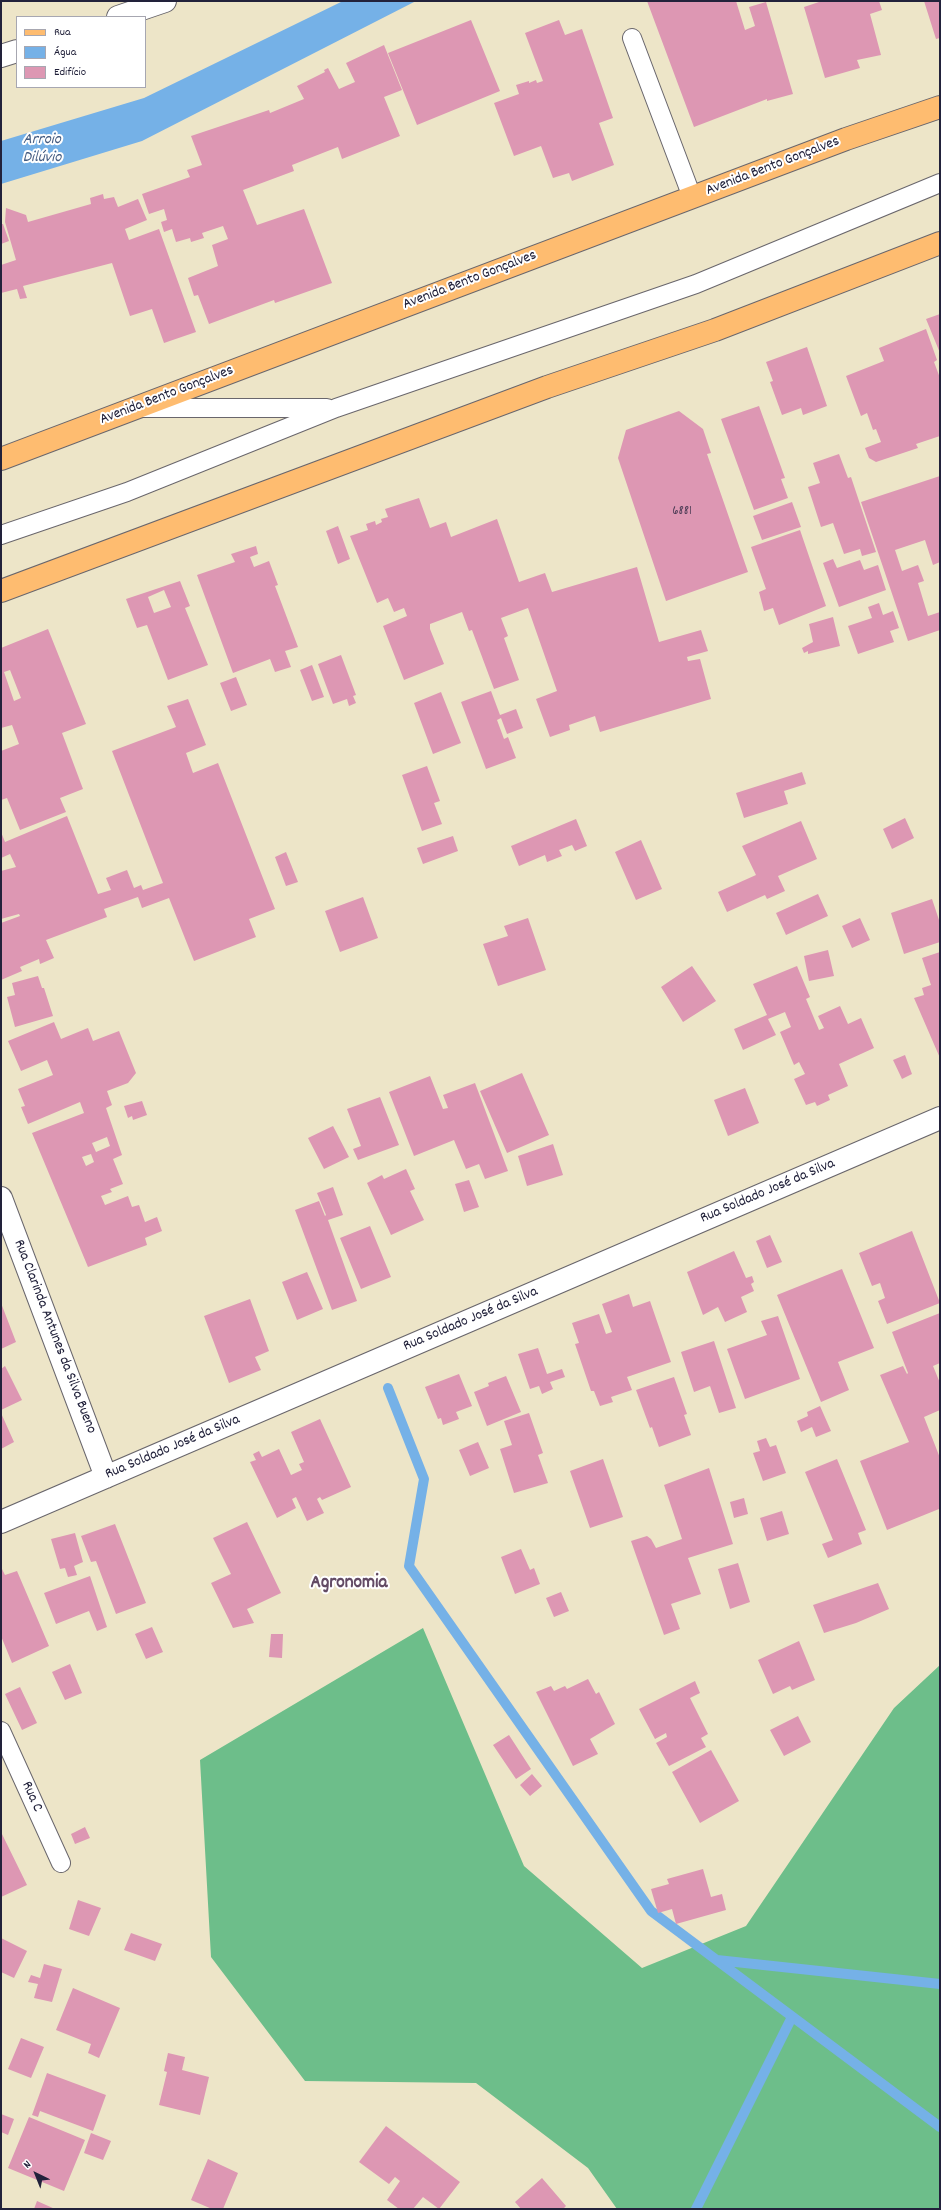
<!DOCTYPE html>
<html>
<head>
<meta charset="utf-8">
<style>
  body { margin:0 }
  #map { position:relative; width:941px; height:2210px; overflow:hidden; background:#ede5c8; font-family:Dekko,sans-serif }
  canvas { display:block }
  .frame { position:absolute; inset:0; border:2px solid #22223b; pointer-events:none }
  .legend { position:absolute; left:16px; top:16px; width:130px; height:72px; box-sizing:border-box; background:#fff; border:1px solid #a7a7b1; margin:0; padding:5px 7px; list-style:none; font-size:12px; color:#22223b }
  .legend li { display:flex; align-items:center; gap:8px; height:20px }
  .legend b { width:20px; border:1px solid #a7a7b1 }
  .north { position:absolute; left:16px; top:2154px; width:40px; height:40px; -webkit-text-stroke:3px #fff; paint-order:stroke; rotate:317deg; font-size:11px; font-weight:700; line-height:16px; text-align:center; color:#22223b }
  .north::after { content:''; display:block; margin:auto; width:14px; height:18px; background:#22223b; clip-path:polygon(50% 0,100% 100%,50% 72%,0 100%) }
</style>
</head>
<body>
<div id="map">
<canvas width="941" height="2210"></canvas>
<div class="frame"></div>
<ul class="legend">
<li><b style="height:5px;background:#febc70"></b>Rua</li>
<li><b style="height:11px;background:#75b1e7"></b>Água</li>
<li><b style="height:11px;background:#dd97b3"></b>Edifício</li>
</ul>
<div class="north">N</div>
</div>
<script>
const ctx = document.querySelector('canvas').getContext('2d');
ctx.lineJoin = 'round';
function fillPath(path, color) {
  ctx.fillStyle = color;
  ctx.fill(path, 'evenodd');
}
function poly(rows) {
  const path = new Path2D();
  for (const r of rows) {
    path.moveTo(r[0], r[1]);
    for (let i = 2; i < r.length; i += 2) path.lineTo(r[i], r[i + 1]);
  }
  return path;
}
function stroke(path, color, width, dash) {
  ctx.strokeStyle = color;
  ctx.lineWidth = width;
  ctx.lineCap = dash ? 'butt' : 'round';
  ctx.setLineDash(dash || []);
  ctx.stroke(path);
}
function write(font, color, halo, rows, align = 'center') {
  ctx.font = font + ' Dekko,sans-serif';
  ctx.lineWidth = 4;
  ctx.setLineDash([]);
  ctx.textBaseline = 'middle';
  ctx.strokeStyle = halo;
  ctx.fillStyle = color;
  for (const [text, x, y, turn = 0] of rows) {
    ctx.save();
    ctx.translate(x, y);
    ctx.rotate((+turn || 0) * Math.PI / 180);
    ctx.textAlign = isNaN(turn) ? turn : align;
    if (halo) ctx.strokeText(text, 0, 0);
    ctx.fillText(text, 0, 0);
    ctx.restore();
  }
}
fillPath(poly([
  [423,1628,524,1866,642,1968,746,1926,894,1708,940,1665,940,2209,617,2209,588,2168,476,2083,305,2081,211,1957,200,1760]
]), '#6dbe8a');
fillPath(poly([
  [343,1,416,1,142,141,1,184,1,141,144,98]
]), '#75b1e7');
stroke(poly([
  [388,1388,424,1479,409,1566,651,1911,940,2127],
  [717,1960,940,1984],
  [696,2209,792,2017]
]), '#75b1e7', 10);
fillPath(poly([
  [647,1,736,1,745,30,755,26,749,7,766,2,793,94,767,101,767,99,694,127],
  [822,1,879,1,882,10,870,14,881,55,857,60,860,68,825,78,804,7],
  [924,1,940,1,940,38,936,39],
  [471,20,500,91,417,125,388,53],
  [559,20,565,35,582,29,613,118,599,123,614,165,572,181,569,173,553,178,541,146,514,156,494,103,519,94,516,85,529,81,529,83,536,80,537,83,543,81,525,33],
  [384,45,402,90,384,97,400,136,342,159,338,147,292,165,294,171,243,190,257,225,304,209,332,283,275,303,274,300,209,324,198,295,194,296,188,278,218,266,212,245,228,239,223,226,202,233,204,238,191,242,190,238,176,242,172,229,164,232,161,222,167,220,164,209,149,214,142,194,190,177,187,170,202,165,191,136,269,110,270,113,304,99,297,86,325,72,324,70,328,68,339,89,355,82,346,63],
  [103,194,104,199,114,197,118,207,138,199,147,220,125,229,129,240,159,229,196,332,164,343,152,309,130,316,112,263,23,286,27,298,20,299,17,289,1,293,1,265,16,260,5,222,6,208,26,215,28,222,91,204,90,198],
  [1,224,3,224,9,241,1,244],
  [940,314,940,353,926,319],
  [926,329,937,360,934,362,940,378,940,436,916,444,918,448,876,462,869,458,865,448,881,442,876,429,873,430,867,413,861,416,846,376,884,361,879,348],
  [807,347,827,406,803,415,801,408,782,415,770,382,773,381,766,362],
  [759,406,785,478,781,479,788,498,754,510,721,419],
  [679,411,703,429,711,453,707,454,748,572,666,601,618,458,626,430],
  [839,454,848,478,851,477,876,552,862,556,860,549,844,554,833,523,821,527,808,487,820,483,813,463],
  [940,476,940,562,933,565,925,540,895,550,902,571,918,565,924,581,918,583,928,616,940,612,940,630,908,641,861,502],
  [419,498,430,528,446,522,451,537,497,519,519,582,545,573,552,592,637,567,659,642,701,630,708,651,687,657,688,661,700,659,711,699,600,732,595,716,569,725,570,730,550,737,536,699,557,691,528,608,501,618,508,636,504,638,519,680,494,689,472,630,469,631,462,612,430,624,430,629,444,664,404,680,383,626,407,616,404,608,394,612,388,598,377,603,350,536,368,530,366,524,375,521,376,525,382,522,381,519,388,517,385,509],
  [792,502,801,527,762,540,753,516],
  [338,526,350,559,338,564,326,531],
  [800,530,826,606,779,625,773,608,764,611,759,592,766,589,751,547],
  [256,546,258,554,250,557,254,567,269,561,278,585,275,586,298,647,285,651,291,667,275,672,270,659,233,673,197,575,235,562,231,554],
  [833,559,837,568,860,560,864,570,878,565,886,590,839,607,823,563],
  [180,581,190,606,185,608,208,665,168,680,147,625,137,628,126,599],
  [164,590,171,607,154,613,148,597],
  [879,603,883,615,893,611,899,628,890,631,894,642,858,654,848,626,872,618,868,607],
  [833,617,840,646,808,654,808,651,804,653,802,648,813,642,809,624],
  [48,629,86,724,62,733,83,789,60,798,66,812,20,830,7,798,1,800,1,751,19,744,12,725,1,728,1,648],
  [10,670,21,698,14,701,4,672],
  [341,655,356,695,353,696,356,703,349,706,347,699,333,704,318,664],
  [312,665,324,697,312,701,300,670],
  [236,677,247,705,231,711,220,683],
  [491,691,500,715,516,709,523,728,507,734,501,718,497,720,504,739,508,737,516,758,486,769,461,702],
  [441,692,461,743,433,754,414,703],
  [188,699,206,745,186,753,193,773,218,763,275,909,249,919,256,937,194,961,169,898,142,908,138,897,104,909,107,917,46,940,54,958,40,964,39,959,20,967,22,971,1,980,1,923,20,916,19,914,1,919,1,871,16,867,10,854,1,858,1,832,5,842,67,816,98,894,111,890,106,878,127,870,134,888,141,885,143,890,163,883,112,751,176,727,167,706],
  [427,766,440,801,434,803,442,824,422,831,402,775],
  [802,772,806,784,784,791,788,804,744,818,736,793],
  [905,818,914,838,892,849,883,829],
  [576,819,587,846,575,851,572,845,559,850,562,856,547,862,545,855,519,866,511,846],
  [801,821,817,859,778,876,785,891,767,899,765,895,727,912,718,892,756,875,742,846],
  [453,836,458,851,423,864,417,848],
  [641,840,662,889,636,900,615,852],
  [286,852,298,882,286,886,275,857],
  [818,894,828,916,786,935,776,913],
  [363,897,378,938,340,952,325,911],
  [932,899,940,923,940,942,904,954,891,913],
  [528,918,546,970,498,986,483,944,508,936,504,926],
  [860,918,870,940,852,948,842,926],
  [828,950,834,976,809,981,804,956],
  [940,952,940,1058,914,998,924,995,922,988,931,985,922,958],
  [692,966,716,1001,683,1022,661,987],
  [797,966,810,997,806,999,819,1030,824,1028,818,1016,840,1006,848,1024,861,1018,874,1048,839,1064,848,1086,828,1095,830,1100,817,1106,815,1102,806,1105,794,1079,805,1074,799,1062,794,1065,780,1032,791,1027,785,1012,768,1019,776,1035,743,1050,734,1029,767,1015,753,984],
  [38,976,42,988,44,988,53,1016,15,1027,7,997,15,995,12,983],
  [54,1022,61,1039,88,1028,93,1041,119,1031,136,1073,128,1083,107,1091,112,1105,106,1108,122,1155,113,1159,123,1184,110,1189,112,1192,101,1196,105,1205,128,1196,132,1207,139,1205,145,1222,157,1217,162,1231,145,1238,147,1245,88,1267,32,1133,84,1113,80,1102,28,1124,21,1107,25,1106,18,1089,53,1075,47,1060,21,1071,8,1041],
  [107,1137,110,1146,96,1152,92,1143],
  [91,1154,94,1162,86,1166,82,1157],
  [905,1055,912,1074,902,1079,893,1060],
  [522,1073,549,1135,507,1153,480,1091],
  [430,1076,443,1109,448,1108,443,1095,475,1083,508,1171,485,1179,479,1164,466,1169,454,1140,414,1156,389,1092],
  [745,1088,759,1123,728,1136,714,1100],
  [380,1097,399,1145,358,1160,353,1149,361,1146,347,1109],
  [142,1101,147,1115,133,1120,132,1116,128,1118,124,1106],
  [333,1126,349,1157,324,1169,308,1138],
  [553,1144,563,1175,527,1186,518,1156],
  [406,1169,415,1189,410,1191,424,1220,391,1235,367,1183,382,1175,384,1179],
  [469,1180,479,1207,464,1212,455,1184],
  [333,1187,343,1215,328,1220,357,1301,332,1310,295,1210,319,1201,325,1216,326,1215,317,1193],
  [370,1226,391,1277,361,1289,340,1238],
  [912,1231,940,1303,887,1324,878,1301,885,1298,880,1283,872,1286,859,1253],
  [770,1235,782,1262,767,1268,756,1241],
  [734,1251,746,1278,752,1276,754,1282,751,1284,754,1291,741,1297,747,1312,725,1322,718,1307,703,1315,687,1272],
  [842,1269,874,1348,838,1362,849,1390,821,1402,777,1295],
  [307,1272,323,1309,297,1320,282,1282],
  [629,1294,633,1307,650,1301,671,1362,627,1377,632,1390,611,1397,613,1402,600,1406,594,1391,591,1391,575,1344,579,1343,572,1323,599,1314,606,1334,612,1332,602,1304],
  [250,1299,269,1351,255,1357,261,1370,229,1383,204,1316],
  [1,1303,16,1342,1,1349],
  [940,1313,940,1363,933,1366,940,1383,940,1410,924,1417,940,1458,940,1512,939,1509,887,1530,860,1461,909,1442,880,1375,903,1366,907,1374,908,1373,892,1332],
  [778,1316,800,1379,745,1399,727,1349,767,1335,761,1321],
  [714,1341,736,1408,719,1413,710,1386,694,1392,681,1352],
  [538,1348,547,1374,562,1369,565,1377,550,1382,553,1389,542,1394,539,1386,530,1389,518,1354],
  [5,1366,22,1400,1,1410,1,1369],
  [459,1374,472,1406,456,1412,459,1419,443,1425,441,1418,438,1419,425,1387],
  [506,1376,521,1412,487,1426,474,1392,489,1386,488,1383],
  [674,1377,687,1414,684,1415,691,1435,659,1447,652,1427,650,1428,636,1390],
  [820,1406,831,1431,816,1437,812,1427,801,1432,797,1421,808,1416,807,1412],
  [1,1413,14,1442,1,1449],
  [529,1413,543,1453,538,1455,548,1483,514,1493,500,1449,512,1445,504,1421],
  [320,1419,351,1487,322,1500,320,1497,317,1499,324,1513,307,1521,296,1497,292,1499,296,1508,277,1518,250,1462,256,1460,253,1454,259,1451,262,1457,279,1449,291,1475,302,1470,299,1464,304,1462,291,1432],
  [766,1438,770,1447,776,1445,786,1473,763,1481,753,1453,760,1451,757,1441],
  [478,1442,489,1468,470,1476,459,1450],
  [603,1459,623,1517,590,1528,570,1471],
  [837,1459,866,1530,858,1533,862,1544,828,1558,822,1544,833,1540,805,1472],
  [709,1468,733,1544,688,1558,701,1594,671,1604,680,1629,664,1635,631,1541,647,1536,651,1539,656,1548,682,1539,664,1485],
  [744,1498,748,1514,734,1518,730,1502],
  [782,1511,789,1534,767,1541,760,1518],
  [247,1522,281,1593,247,1609,254,1623,233,1628,211,1583,231,1574,213,1538],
  [115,1524,146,1603,116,1614,96,1561,91,1562,81,1536],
  [75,1533,83,1562,74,1566,77,1575,68,1577,65,1568,60,1569,51,1539],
  [521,1549,530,1570,534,1568,540,1584,515,1594,501,1557],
  [738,1563,750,1602,730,1609,718,1569],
  [1,1569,2,1569,5,1575,17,1571,49,1646,12,1663,1,1636],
  [90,1576,107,1627,97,1631,89,1611,56,1624,44,1593],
  [878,1583,889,1609,856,1623,824,1633,813,1605],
  [561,1592,569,1611,554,1617,546,1598],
  [152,1627,163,1652,146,1659,135,1634],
  [271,1634,283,1634,282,1658,269,1657],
  [799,1641,815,1680,792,1690,790,1686,773,1694,758,1660],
  [70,1664,82,1693,65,1700,52,1672],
  [588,1679,596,1694,599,1692,615,1724,590,1739,598,1754,573,1766,536,1692,551,1686,554,1691,565,1686,567,1689],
  [695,1681,700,1693,690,1698,708,1734,701,1738,706,1747,669,1766,656,1743,667,1737,666,1733,655,1739,639,1709],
  [20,1687,37,1723,22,1730,5,1694],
  [798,1716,811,1742,784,1756,770,1730],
  [509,1735,531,1769,516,1779,493,1745],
  [711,1750,739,1801,700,1823,672,1772],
  [532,1774,542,1786,530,1796,520,1785],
  [85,1827,90,1838,75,1844,71,1834],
  [1,1832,27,1885,1,1897],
  [703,1869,711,1897,722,1894,726,1910,676,1924,672,1909,658,1913,651,1889,669,1884,667,1879],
  [78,1900,101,1908,89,1936,69,1929],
  [131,1933,162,1944,155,1961,124,1950],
  [1,1938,27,1951,14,1978,1,1972],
  [44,1964,62,1969,52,2002,34,1998,38,1984,28,1982,31,1975,40,1978],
  [73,1988,120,2008,99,2058,88,2053,91,2044,56,2030],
  [21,2038,44,2047,31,2078,8,2069],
  [168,2053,185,2057,182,2070,209,2077,200,2115,159,2105,167,2072,164,2071],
  [47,2073,106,2095,93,2131,40,2111,38,2117,32,2115],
  [1,2114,14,2119,8,2135,1,2132],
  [29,2117,85,2140,64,2191,8,2168],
  [386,2126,460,2182,439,2209,423,2197,413,2209,399,2209,387,2200,400,2181,395,2177,389,2184,359,2162],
  [91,2133,111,2141,103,2160,84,2153],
  [208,2159,238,2173,223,2209,212,2209,191,2200],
  [542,2178,566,2206,563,2209,521,2209,515,2202],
  [37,2201,55,2209,34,2209]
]), '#dd97b3');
const lane = poly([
  [632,38,692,197],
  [143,408,327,408],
  [1,535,127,492,336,408,696,284,940,183],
  [1,1731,61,1863]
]);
const street = poly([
  [118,17,165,1],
  [1,56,17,51],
  [1,1198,106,1477],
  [1,1522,940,1118]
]);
const primary = poly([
  [1,459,846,139,940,107],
  [1,591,547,387,715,330,940,243]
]);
stroke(lane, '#69666c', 20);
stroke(street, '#69666c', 24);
stroke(primary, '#69666c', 24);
stroke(lane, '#fff', 18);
stroke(street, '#fff', 22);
stroke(primary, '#febc70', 22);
write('13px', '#513f59', null, [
  ["6881",682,512]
]);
write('15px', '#22223b', '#fff', [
  ["Avenida Bento Gonçalves",773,167,-21],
  ["Avenida Bento Gonçalves",470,281,-21],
  ["Avenida Bento Gonçalves",167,396,-21],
  ["Rua Soldado José da Silva",768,1192,-23],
  ["Rua Soldado José da Silva",471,1320,-23],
  ["Rua Clarinda Antunes da Silva Bueno",54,1337,69],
  ["Rua Soldado José da Silva",173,1448,-23],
  ["Rua C",31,1797,66]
]);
write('italic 16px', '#435b80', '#fff', [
  ["Arroio",42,141],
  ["Dilúvio",42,159]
]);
write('bold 19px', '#634b65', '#fff', [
  ["Agronomia",349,1584]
]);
</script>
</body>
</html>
